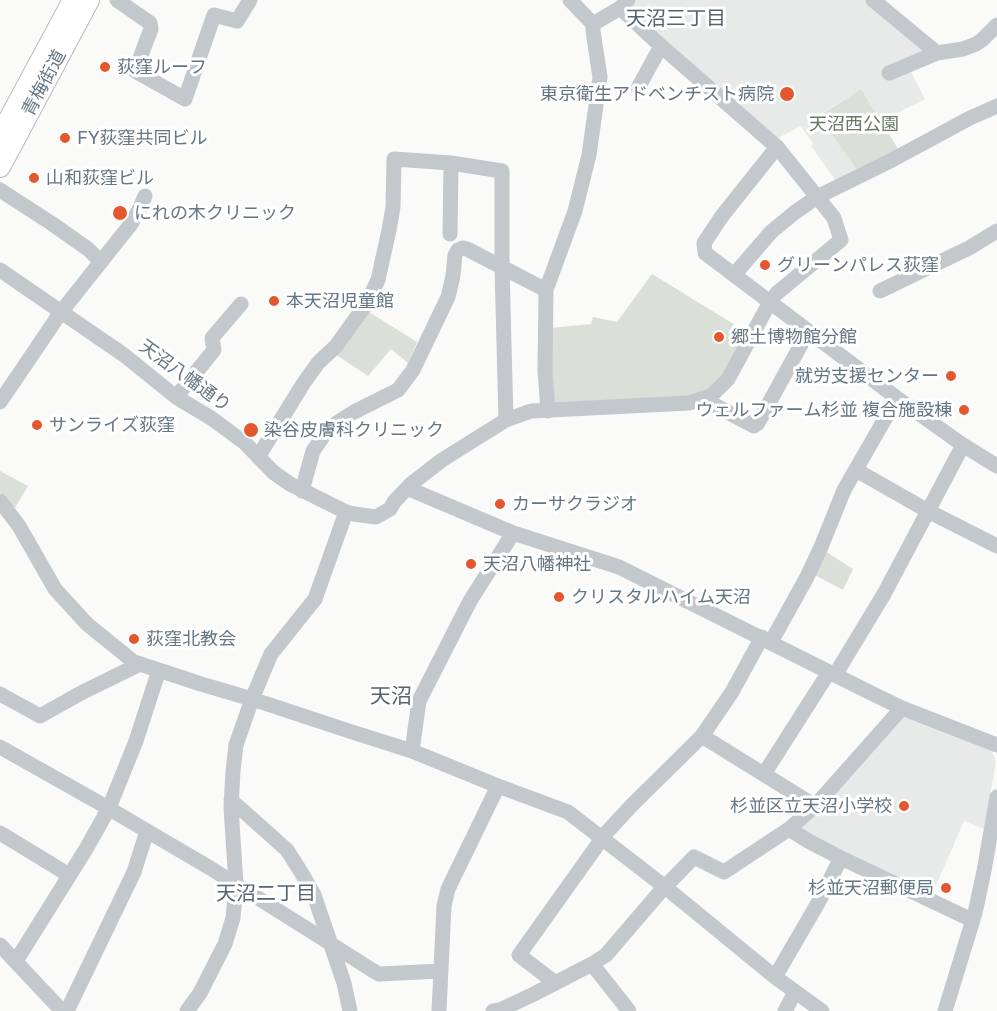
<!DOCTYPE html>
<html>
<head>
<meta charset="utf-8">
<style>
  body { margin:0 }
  canvas { display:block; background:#fafaf8 }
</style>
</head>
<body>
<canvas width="997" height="1011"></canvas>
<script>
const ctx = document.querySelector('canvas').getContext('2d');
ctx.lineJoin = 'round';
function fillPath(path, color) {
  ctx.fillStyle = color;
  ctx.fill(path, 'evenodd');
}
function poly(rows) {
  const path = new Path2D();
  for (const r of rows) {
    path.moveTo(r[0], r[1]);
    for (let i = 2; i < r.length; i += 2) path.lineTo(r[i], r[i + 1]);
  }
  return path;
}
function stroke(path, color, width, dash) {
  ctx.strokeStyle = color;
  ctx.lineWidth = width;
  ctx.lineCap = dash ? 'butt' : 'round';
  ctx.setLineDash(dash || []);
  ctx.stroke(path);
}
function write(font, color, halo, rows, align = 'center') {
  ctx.font = font + ' "Golos Text","Noto Sans JP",sans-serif';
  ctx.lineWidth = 6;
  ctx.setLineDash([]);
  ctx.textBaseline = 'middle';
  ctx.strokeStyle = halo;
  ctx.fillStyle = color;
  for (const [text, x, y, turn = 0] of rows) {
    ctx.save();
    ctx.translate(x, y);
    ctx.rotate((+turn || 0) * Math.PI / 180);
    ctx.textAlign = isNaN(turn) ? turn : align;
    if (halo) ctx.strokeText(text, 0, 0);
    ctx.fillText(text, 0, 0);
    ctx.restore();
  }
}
fillPath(poly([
  [634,0,865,0,926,50,909,68,925,99,881,121,861,89,819,115,859,173,838,184,811,146,813,144,801,126,774,140,628,9],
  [905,714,988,747,993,753,996,762,984,829,964,821,931,897,814,841,798,827]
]), '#e8e9e9');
fillPath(poly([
  [861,89,900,152,859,173,819,116],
  [652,274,750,334,736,359,703,395,553,405,550,328,591,324,593,317,617,322],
  [369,312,417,342,408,363,391,349,368,376,335,354],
  [0,471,28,486,15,508,0,492],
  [822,549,853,569,843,590,811,573]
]), '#dadfd7');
const major = poly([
  [0,136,73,0],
  [0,167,89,0]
]);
stroke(major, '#b5babe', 22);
stroke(poly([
  [117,0,150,23,151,29,135,71,185,99,214,15,237,21,250,0],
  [570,0,593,24],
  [873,0,937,53,963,49,976,44,982,40,997,25],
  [593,24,620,8,628,0],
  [889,73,937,53],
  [638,88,661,46],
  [777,147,722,216,704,243,705,253,897,398,963,445,997,466],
  [0,190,51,223,88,249,100,261],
  [450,234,451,163],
  [0,270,124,355,176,397,211,418,245,443,273,472,290,484,346,512,354,514,376,517,390,509,394,502,411,484,442,460,506,420,531,411,689,403,711,396,728,379,770,302,777,293,841,240,834,218,777,147,661,46,620,8],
  [734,275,771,232,794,213,817,197,892,160,970,118,997,106],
  [880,291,969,248,997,231],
  [176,397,214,350,212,338,241,304],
  [703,399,754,426,758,423,808,332],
  [0,402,61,312,131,224,140,208,145,196],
  [548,411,545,371,546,290,575,211,589,155,600,77,593,31,593,24],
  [258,457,303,384,318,363,336,346,367,303,378,280,389,230,393,207,394,159,451,163,502,171,502,267,506,420],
  [856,470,928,511,997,546],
  [407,488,513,533,619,567,869,692,902,708,997,745],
  [302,491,313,451,324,435,338,422,354,412,398,390,413,370,448,297,453,276,455,255,458,250,463,248,467,249,546,290],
  [0,501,19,526,55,589,87,624,134,662,201,684,252,699,349,731,412,751,498,786,568,812,665,887,775,977,822,1011],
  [771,642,807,577,821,547,844,490,897,398],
  [835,675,884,594,963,445],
  [0,694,40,716,81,693,140,664],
  [702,736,815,806],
  [0,747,103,805,210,868,309,930,372,970,379,974,441,971],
  [412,751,419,701,470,601,513,533],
  [764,774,829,672],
  [231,800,287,850,301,872,314,895,344,983,350,1011],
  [789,829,810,842,841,858,972,920],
  [0,833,69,875],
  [0,945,62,1011],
  [16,961,86,849,109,808,136,741,159,670],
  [592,964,629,1011],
  [775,977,818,903,841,858],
  [554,982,519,955,606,833,631,806,702,736,732,692,762,637],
  [67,1011,134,872,147,831],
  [187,1011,200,993,225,944,233,918,236,885,231,807,233,771,236,745,252,699,271,654,315,599,346,512],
  [439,1011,444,906,448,889,498,786],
  [493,1011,500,1010,534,994,592,964,606,955,660,892,694,857,724,872,789,829,815,806,902,708],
  [785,1011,795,992],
  [945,1011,975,913,984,871,997,797]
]), '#c3c8cc', 15);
stroke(major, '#fff', 20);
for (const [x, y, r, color] of [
  [105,67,6,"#e4572e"],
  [787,94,8,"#e4572e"],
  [65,138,6,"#e4572e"],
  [34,178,6,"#e4572e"],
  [120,213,8,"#e4572e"],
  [765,265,6,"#e4572e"],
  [274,301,6,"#e4572e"],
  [719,337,6,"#e4572e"],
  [951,376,6,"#e4572e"],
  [964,410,6,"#e4572e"],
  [37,425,6,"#e4572e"],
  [251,430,8,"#e4572e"],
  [500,504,6,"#e4572e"],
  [471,564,6,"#e4572e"],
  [559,597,6,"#e4572e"],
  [134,639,6,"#e4572e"],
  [904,806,6,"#e4572e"],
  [946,888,6,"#e4572e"]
]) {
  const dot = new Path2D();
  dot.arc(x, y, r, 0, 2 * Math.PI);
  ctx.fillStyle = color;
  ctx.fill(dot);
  stroke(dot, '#fff', 2);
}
write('18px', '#657683', '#fff', [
  ["荻窪ルーフ",117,67],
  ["東京衛生アドベンチスト病院",774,94,"right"],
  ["FY荻窪共同ビル",77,138],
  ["山和荻窪ビル",46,178],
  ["にれの木クリニック",134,213],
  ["グリーンパレス荻窪",777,265],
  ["本天沼児童館",286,301],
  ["郷土博物館分館",731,337],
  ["就労支援センター",939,376,"right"],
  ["ウェルファーム杉並 複合施設棟",952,410,"right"],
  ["サンライズ荻窪",49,425],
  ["染谷皮膚科クリニック",264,430],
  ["カーサクラジオ",512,504],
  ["天沼八幡神社",483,564],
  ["クリスタルハイム天沼",571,597],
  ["荻窪北教会",146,639],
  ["杉並区立天沼小学校",892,806,"right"],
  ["杉並天沼郵便局",934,888,"right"]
], 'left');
write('18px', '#657683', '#fff', [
  ["青梅街道",44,83,-62],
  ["天沼八幡通り",185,376,36]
]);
write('18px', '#687a64', '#fff', [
  ["天沼西公園",854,124]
]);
write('20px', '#57646e', '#fff', [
  ["天沼三丁目",676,19],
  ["天沼二丁目",266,894]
]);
write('21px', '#57646e', '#fff', [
  ["天沼",391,696]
]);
</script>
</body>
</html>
